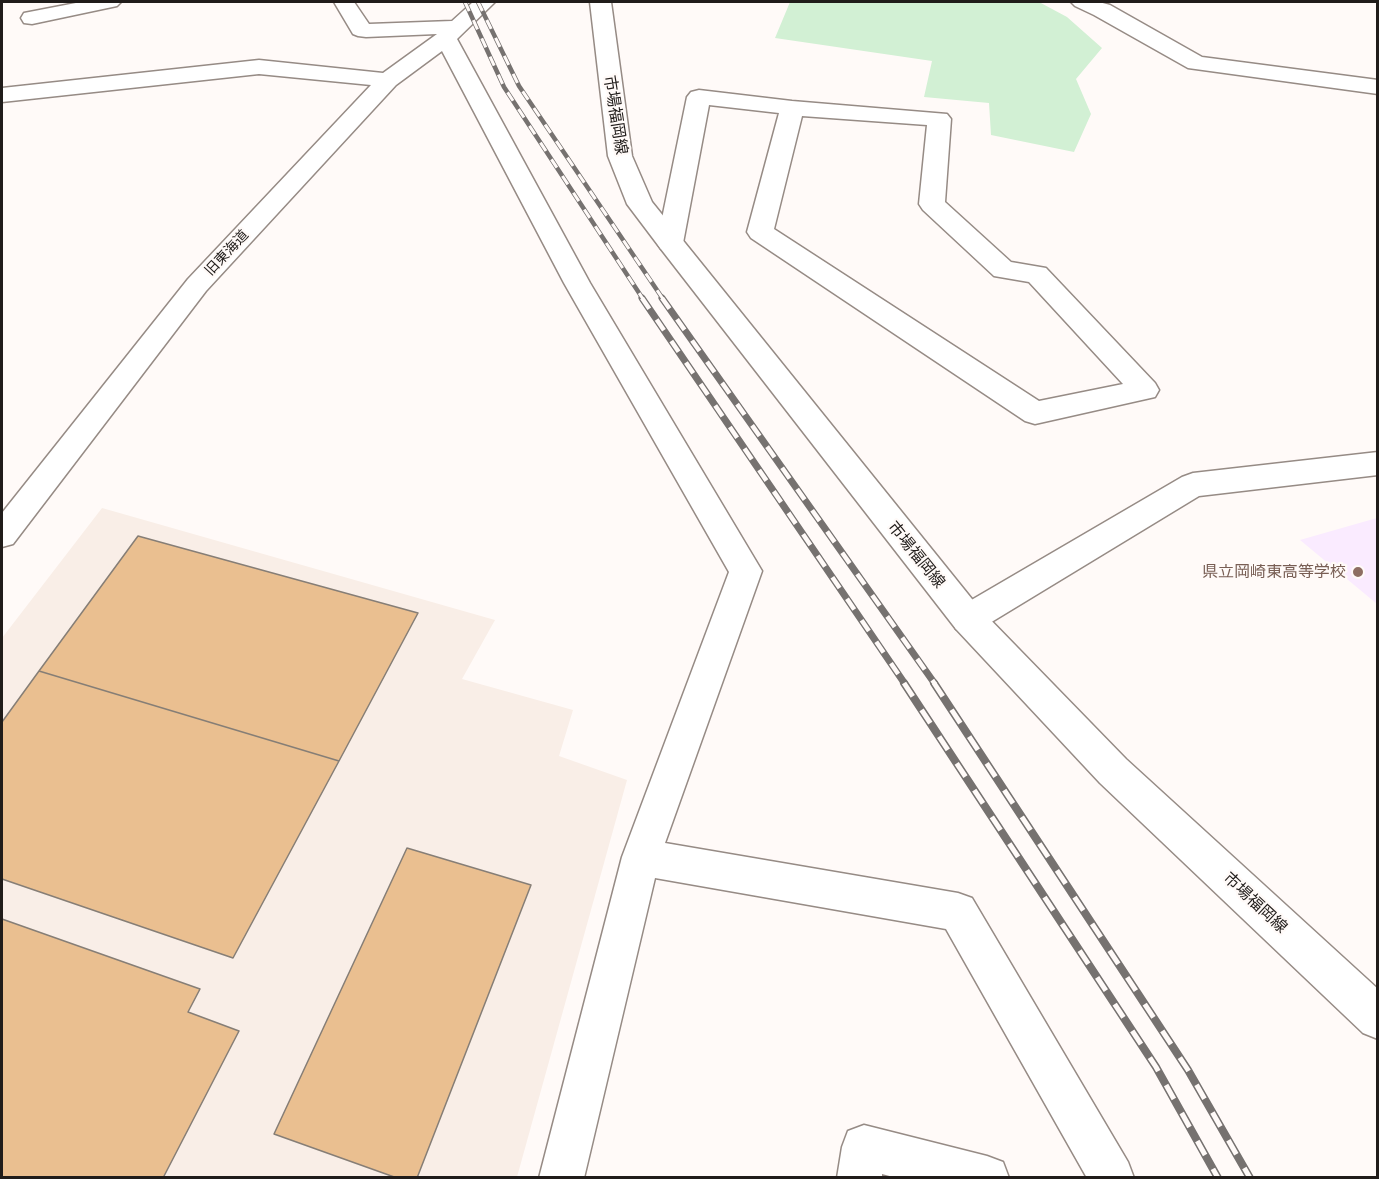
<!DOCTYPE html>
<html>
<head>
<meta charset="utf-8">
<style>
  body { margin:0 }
  #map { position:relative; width:1379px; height:1179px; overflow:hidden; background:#fffaf8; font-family:"IBM Plex Sans",sans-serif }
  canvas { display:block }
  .frame { position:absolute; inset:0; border:3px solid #201c1a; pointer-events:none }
</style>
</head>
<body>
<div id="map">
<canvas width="1379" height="1179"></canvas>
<div class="frame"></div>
</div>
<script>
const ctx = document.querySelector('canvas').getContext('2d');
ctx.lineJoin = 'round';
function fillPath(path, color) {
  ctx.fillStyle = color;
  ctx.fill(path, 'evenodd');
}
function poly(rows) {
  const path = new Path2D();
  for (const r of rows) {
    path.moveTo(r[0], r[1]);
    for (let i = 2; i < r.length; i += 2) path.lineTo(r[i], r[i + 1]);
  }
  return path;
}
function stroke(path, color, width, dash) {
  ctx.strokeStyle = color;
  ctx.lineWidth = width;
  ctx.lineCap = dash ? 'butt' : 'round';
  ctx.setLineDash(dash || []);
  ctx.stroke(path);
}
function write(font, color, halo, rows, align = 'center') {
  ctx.font = font + ' "IBM Plex Sans","Noto Sans JP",sans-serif';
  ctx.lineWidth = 4.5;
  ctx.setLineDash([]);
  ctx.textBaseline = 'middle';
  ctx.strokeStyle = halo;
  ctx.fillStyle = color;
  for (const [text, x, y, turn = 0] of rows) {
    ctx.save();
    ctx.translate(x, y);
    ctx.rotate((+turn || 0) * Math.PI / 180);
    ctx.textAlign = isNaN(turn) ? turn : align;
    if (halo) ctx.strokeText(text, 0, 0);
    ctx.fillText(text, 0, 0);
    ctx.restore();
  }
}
fillPath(poly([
  [102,508,495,620,462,679,573,710,559,756,627,780,517,1177,2,1177,2,638]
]), '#f9eee7');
fillPath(poly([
  [1377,518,1378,518,1377,604,1300,540]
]), '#faebff');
fillPath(poly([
  [790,2,1039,2,1067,17,1102,48,1076,79,1091,114,1074,152,991,135,989,103,924,97,932,61,775,38]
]), '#d2f0d4');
const building = poly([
  [138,536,418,613,339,761,39,671,138,536],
  [39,671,339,761,233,958,2,879,2,722,39,671],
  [407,848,531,885,417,1178,397,1178,274,1134,407,848],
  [2,919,200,989,188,1012,239,1031,163,1178,2,1178,2,919]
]);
fillPath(building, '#eabf90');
stroke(building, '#867e76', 1.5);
const street = poly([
  [81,2,121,2,117,6,32,24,24,23,21,18,24,13,81,2],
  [334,2,354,2,369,24,452,21,473,2,495,2,457,39,590,283,762,571,665,843,958,893,972,898,1128,1162,1134,1178,1087,1178,946,929,655,878,584,1178,539,1178,622,857,729,572,564,283,442,51,396,85,206,291,13,544,2,547,2,513,188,279,371,85,259,74,2,102,2,88,259,60,383,73,437,34,366,37,358,36,353,34,334,2],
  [1071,2,1099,2,1110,5,1202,57,1378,80,1378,94,1188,68,1094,15,1075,6,1071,2],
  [699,90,792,101,947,114,951,119,945,202,1011,262,1046,268,1155,383,1159,390,1155,397,1035,424,1025,421,751,238,747,232,779,113,709,105,683,243,679,249,670,251,661,249,657,243,687,97,691,92,699,90],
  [802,116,927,125,919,204,923,210,994,276,1029,282,1123,384,1039,401,774,229,802,116],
  [1378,452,1378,475,1199,496,980,629,968,633,956,629,951,619,956,609,1182,477,1193,473,1378,452],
  [864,1125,987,1156,1003,1162,1009,1178,897,1178,882,1174,882,1178,837,1178,842,1147,848,1131,864,1125]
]);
const secondary = poly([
  [590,2,611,2,632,156,652,202,980,609,1126,759,1378,989,1378,1039,1363,1033,1100,783,956,629,661,249,627,204,608,156,590,2]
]);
stroke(street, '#968b85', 3);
stroke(secondary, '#968b85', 3);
fillPath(street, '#fff');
fillPath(secondary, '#fff');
const railFar2 = poly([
  [465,2,504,87,643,299],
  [478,2,519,86,663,299]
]);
const railFar1 = poly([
  [642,298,905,684],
  [662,298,935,684]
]);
const rail = poly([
  [904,683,1156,1067,1218,1178],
  [934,683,1188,1070,1250,1178]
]);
stroke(railFar2, '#767270', 4.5);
stroke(railFar1, '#767270', 7);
stroke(rail, '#767270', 8);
stroke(railFar2, '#fffaf8', 3, [10]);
stroke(railFar1, '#fffaf8', 4.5, [13]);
stroke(rail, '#fffaf8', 5, [16]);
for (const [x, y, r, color] of [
  [1358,572,6,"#8d6e63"]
]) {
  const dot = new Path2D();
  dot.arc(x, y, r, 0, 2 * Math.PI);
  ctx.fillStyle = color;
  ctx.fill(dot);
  stroke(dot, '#fffaf8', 2);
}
write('14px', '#201c1a', '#fffaf8', [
  ["旧東海道",227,253,-47]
]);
write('16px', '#201c1a', '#fffaf8', [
  ["市場福岡線",615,115,81],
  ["市場福岡線",916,555,51],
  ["市場福岡線",1255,903,43]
]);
write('16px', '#785e54', '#fffaf8', [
  ["県立岡崎東高等学校",1346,572]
], 'right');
</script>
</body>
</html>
